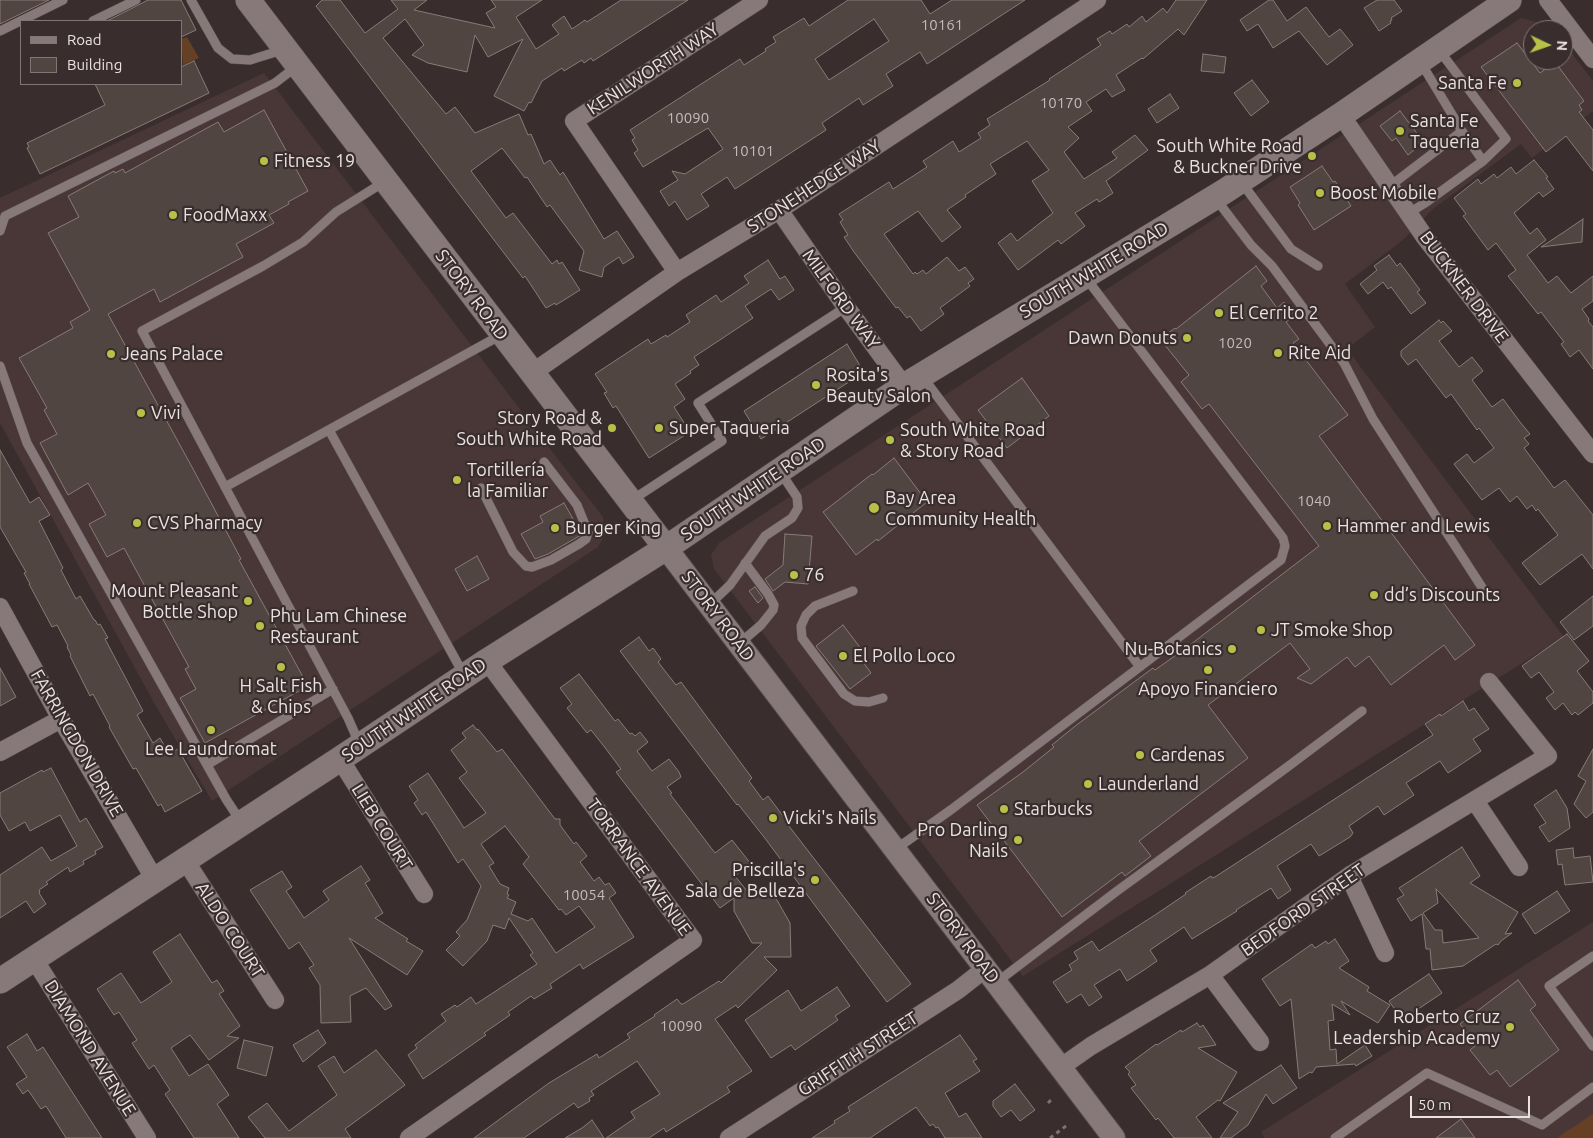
<!DOCTYPE html>
<html>
<head>
<meta charset="utf-8">
<style>
  body { margin:0 }
  #map { position:relative; width:1593px; height:1138px; overflow:hidden; background:#392e2d; font-family:Ubuntu,sans-serif }
  canvas { display:block }
  .legend { position:absolute; left:20px; top:20px; width:162px; height:65px; box-sizing:border-box; background:#392e2d; border:1px solid #807675; margin:0; padding:6px 9px; list-style:none; font-size:15px; color:#eae2e2 }
  .legend li { display:flex; align-items:center; gap:10px; height:25px }
  .legend b { width:25px; border:1px solid #807675 }
  .north { position:absolute; left:1523px; top:20px; width:50px; height:50px; box-sizing:border-box; background:#392e2d; border:1px solid #807675; border-radius:50%; rotate:93deg; font-size:14px; font-weight:700; line-height:20px; text-align:center; color:#eae2e2 }
  .north::after { content:''; display:block; margin:auto; width:18px; height:22px; background:#b7c148; clip-path:polygon(50% 0,100% 100%,50% 72%,0 100%) }
  .scale { position:absolute; left:1410px; top:1096px; width:120px; height:22px; box-sizing:border-box; border:2px solid #eae2e2; border-top:0; padding-left:6px; font-size:15px; line-height:18px; white-space:nowrap; color:#eae2e2; -webkit-text-stroke:4px #392e2d; paint-order:stroke }
</style>
</head>
<body>
<div id="map">
<canvas width="1593" height="1138"></canvas>
<ul class="legend">
<li><b style="height:6px;background:#877979"></b>Road</li>
<li><b style="height:14px;background:#514541"></b>Building</li>
</ul>
<div class="north">N</div>
<div class="scale">50 m</div>
</div>
<script>
const ctx = document.querySelector('canvas').getContext('2d');
ctx.lineJoin = 'round';
function fillPath(path, color) {
  ctx.fillStyle = color;
  ctx.fill(path, 'evenodd');
}
function poly(rows) {
  const path = new Path2D();
  for (const r of rows) {
    path.moveTo(r[0], r[1]);
    for (let i = 2; i < r.length; i += 2) path.lineTo(r[i], r[i + 1]);
  }
  return path;
}
function stroke(path, color, width, dash) {
  ctx.strokeStyle = color;
  ctx.lineWidth = width;
  ctx.lineCap = dash ? 'butt' : 'round';
  ctx.setLineDash(dash || []);
  ctx.stroke(path);
}
function write(font, color, halo, rows, align = 'center') {
  ctx.font = font + ' Ubuntu,sans-serif';
  ctx.lineWidth = 4.5;
  ctx.setLineDash([]);
  ctx.textBaseline = 'middle';
  ctx.strokeStyle = halo;
  ctx.fillStyle = color;
  for (const [text, x, y, turn = 0] of rows) {
    ctx.save();
    ctx.translate(x, y);
    ctx.rotate((+turn || 0) * Math.PI / 180);
    ctx.textAlign = isNaN(turn) ? turn : align;
    if (halo) ctx.strokeText(text, 0, 0);
    ctx.fillText(text, 0, 0);
    ctx.restore();
  }
}
fillPath(poly([
  [1521,18,1551,26,1554,30,1533,30,1533,60,1563,60,1563,42,1593,81,1593,111,1532,158,1521,144,1433,209,1403,240,1345,284,1375,327,1347,349,1564,637,1023,976,714,569,711,555,719,543],
  [264,73,561,463,603,517,605,535,598,547,212,801,157,708,0,423,0,198],
  [1593,922,1593,1138,1265,1138,1261,1132]
]), '#493737');
fillPath(poly([
  [187,37,199,58,183,65,181,39],
  [1593,1114,1593,1138,1558,1138,1560,1136]
]), '#654025');
const building = poly([
  [0,0,49,0,0,24,0,0],
  [148,0,181,0,196,30,181,37,181,21,107,21,148,0],
  [322,0,340,0,365,33,398,9,391,0,427,0,414,10,495,28,486,13,496,7,491,0,542,0,516,17,536,49,559,34,552,25,564,16,572,29,585,20,587,22,621,0,688,0,593,61,591,58,584,63,582,60,564,71,562,68,542,81,531,103,529,102,524,111,494,96,523,39,488,57,475,35,467,72,428,63,412,55,424,45,405,19,383,38,446,114,455,107,475,133,519,114,528,135,531,134,544,164,550,160,560,175,563,172,604,239,617,231,634,257,623,264,619,257,604,267,602,277,579,270,584,251,550,205,547,207,527,177,525,178,502,148,471,171,506,218,513,213,552,264,557,260,559,264,562,262,580,290,556,305,555,303,546,308,525,276,523,278,316,6,322,0],
  [848,0,921,0,930,14,952,0,1025,0,927,64,920,52,886,74,893,86,863,105,859,98,822,123,826,130,735,189,727,177,701,194,709,206,687,220,675,201,669,206,660,191,678,180,672,171,685,174,723,149,708,128,643,167,634,153,638,150,632,140,635,138,630,130,740,59,744,65,766,51,765,49,776,42,773,37,804,18,809,26,848,0],
  [874,19,889,41,829,80,815,59,874,19],
  [1176,0,1207,0,1184,35,1178,29,1143,59,1142,58,1116,75,1125,90,1112,97,1106,89,1086,102,1092,111,1068,127,1079,138,1064,152,1084,179,1117,158,1112,152,1135,135,1148,150,1106,181,1113,193,1099,202,1097,199,1075,213,1085,226,1061,244,1058,240,1018,270,998,243,1011,233,1017,241,1053,213,1032,181,1049,170,1027,141,990,164,996,174,965,195,966,197,947,210,961,227,942,242,918,211,884,234,913,274,915,272,917,274,923,270,926,274,947,257,959,271,965,267,974,279,968,283,970,286,940,308,944,314,921,331,910,316,907,318,898,307,896,308,854,252,844,237,848,235,840,222,843,220,839,214,889,182,893,189,927,167,923,161,953,141,959,152,981,138,978,133,990,125,987,119,1050,80,1049,79,1101,45,1097,39,1110,31,1112,34,1127,24,1129,27,1142,16,1146,22,1163,8,1167,13,1176,0],
  [1269,0,1273,0,1287,21,1306,7,1329,37,1340,29,1353,45,1327,65,1299,31,1273,48,1258,24,1247,31,1240,20,1269,0],
  [1377,0,1394,0,1402,11,1391,18,1392,20,1390,21,1391,23,1379,31,1364,8,1377,0],
  [1517,43,1540,73,1555,62,1584,101,1579,105,1582,110,1579,112,1593,130,1593,171,1566,136,1546,152,1481,67,1517,43],
  [1203,54,1226,57,1224,73,1201,71,1203,54],
  [194,61,209,93,40,174,27,148,29,147,27,143,105,105,95,84,181,84,181,67,194,61],
  [1252,80,1269,102,1251,116,1234,93,1252,80],
  [1170,94,1179,108,1157,123,1148,109,1170,94],
  [264,110,308,191,288,202,289,204,269,215,274,223,236,244,243,257,160,302,154,289,108,314,192,467,241,559,239,560,308,686,205,743,180,698,196,689,185,669,189,667,124,548,107,557,89,524,106,515,88,483,68,495,40,443,57,434,44,410,47,408,19,358,73,328,70,322,90,310,48,233,79,217,68,196,114,171,115,173,123,169,125,173,218,122,224,132,264,110],
  [1400,111,1419,136,1415,138,1420,145,1408,155,1396,138,1392,141,1380,126,1400,111],
  [1534,160,1548,177,1546,178,1554,189,1543,197,1539,192,1514,213,1530,234,1537,228,1546,240,1527,255,1548,283,1557,276,1571,293,1593,276,1593,301,1582,309,1589,319,1588,321,1593,327,1593,369,1579,350,1570,357,1561,344,1564,342,1541,312,1538,314,1508,276,1516,270,1496,243,1488,250,1463,216,1466,214,1454,198,1478,179,1481,184,1494,174,1497,178,1511,167,1516,174,1534,160],
  [1322,166,1333,182,1335,181,1351,206,1314,230,1298,205,1300,203,1290,187,1322,166],
  [1583,219,1582,242,1541,247,1564,232,1583,219],
  [1389,255,1397,266,1400,263,1409,275,1420,290,1417,292,1426,303,1411,314,1391,287,1388,289,1383,282,1368,294,1360,284,1377,270,1374,266,1389,255],
  [768,260,780,279,785,276,794,290,779,300,771,289,745,306,753,318,694,357,699,365,690,371,691,373,675,384,685,399,674,407,690,432,649,458,616,406,613,408,604,393,607,392,595,374,648,339,651,344,666,335,667,337,690,322,686,315,716,295,721,302,749,283,744,276,768,260],
  [1256,266,1267,281,1261,286,1277,308,1284,302,1295,316,1286,322,1299,339,1293,343,1348,415,1319,436,1475,645,1455,660,1444,645,1391,685,1369,656,1355,667,1347,657,1311,684,1297,678,1310,669,1290,643,1208,705,1248,758,1139,841,1151,856,1125,876,1122,872,1062,917,977,805,1023,772,1054,747,1052,745,1074,727,1130,685,1153,668,1155,670,1186,648,1319,546,1209,404,1202,409,1181,382,1189,375,1160,339,1175,328,1176,329,1256,266],
  [1439,320,1441,323,1443,321,1452,331,1439,341,1459,367,1472,357,1483,371,1472,380,1492,407,1503,399,1520,422,1530,434,1524,438,1529,444,1524,448,1554,488,1565,480,1593,515,1593,569,1582,554,1540,585,1522,563,1558,535,1538,509,1536,511,1532,505,1527,509,1517,496,1510,502,1499,488,1482,500,1454,464,1467,454,1474,463,1494,448,1479,428,1477,430,1451,394,1446,398,1416,359,1408,365,1401,356,1401,351,1439,320],
  [847,344,859,364,859,372,855,378,761,439,744,411,847,344],
  [1022,378,1049,416,1007,448,978,410,1022,378],
  [0,450,30,503,39,497,50,515,39,521,63,568,61,570,76,599,80,596,94,620,95,620,98,625,100,624,108,638,105,639,143,711,137,715,153,743,160,738,169,754,178,749,202,791,165,812,161,804,158,806,136,768,133,769,109,727,110,726,93,694,90,696,70,656,71,655,67,647,68,646,57,625,52,627,29,584,30,584,24,573,26,572,0,527,0,450],
  [894,458,927,502,878,541,877,539,856,555,823,512,872,474,873,475,894,458],
  [564,503,581,533,581,535,548,554,535,559,521,534,543,522,540,516,564,503],
  [785,534,812,536,808,584,785,582,773,591,765,579,783,565,785,534],
  [477,556,489,579,467,591,455,569,477,556],
  [755,587,763,598,758,603,749,591,755,587],
  [1593,596,1593,626,1574,640,1560,622,1593,596],
  [843,625,865,654,860,658,871,673,850,689,816,646,843,625],
  [1567,634,1589,661,1577,671,1593,692,1593,703,1578,715,1575,712,1572,715,1563,703,1555,710,1546,698,1554,692,1539,672,1531,678,1522,666,1567,634],
  [639,637,649,651,653,648,661,659,658,662,676,685,681,682,752,778,749,781,763,800,768,796,786,820,785,821,911,984,887,1002,764,837,738,804,737,805,620,651,639,637],
  [0,668,16,697,0,706,0,668],
  [579,674,615,721,618,719,630,734,632,733,635,736,640,732,648,742,637,751,652,771,669,759,679,772,681,777,667,787,672,793,670,794,715,853,732,840,751,864,735,876,751,896,755,895,756,897,769,886,790,923,791,957,764,957,777,970,738,1008,736,1005,715,1019,752,1071,727,1087,730,1092,666,1132,664,1128,649,1138,606,1138,635,1118,631,1112,660,1094,637,1061,591,1091,594,1095,589,1098,590,1101,578,1108,574,1103,524,1138,474,1138,549,1083,597,1054,599,1058,630,1038,627,1034,655,1016,654,1015,677,999,681,1004,683,1004,719,981,721,983,762,943,752,943,734,911,734,898,720,908,616,772,621,769,603,745,591,730,587,733,567,708,572,704,560,688,579,674],
  [1463,701,1469,711,1474,708,1489,729,1473,739,1481,751,1448,773,1440,761,1406,783,1414,795,1384,815,1378,806,1349,826,1353,833,1350,837,1319,856,1311,844,1277,866,1291,890,1278,899,1271,888,1236,910,1237,911,1192,939,1184,927,1150,950,1157,961,1144,970,1127,981,1120,969,1094,985,1102,997,1089,1006,1081,994,1067,1003,1053,982,1072,970,1069,965,1078,959,1074,952,1092,941,1099,951,1155,915,1186,894,1185,893,1211,876,1212,878,1215,877,1433,735,1425,724,1440,714,1441,716,1463,701],
  [473,725,477,730,478,729,497,752,502,749,555,819,560,819,560,825,574,844,576,842,587,856,580,862,594,881,599,877,605,885,609,883,616,893,609,898,634,937,583,969,580,964,550,984,552,988,534,999,531,996,508,1012,510,1015,484,1033,486,1035,423,1079,408,1055,417,1048,415,1045,446,1021,441,1014,455,1005,457,1007,471,997,476,1004,537,964,530,955,533,953,509,918,505,929,493,925,487,941,463,966,446,950,460,936,456,932,467,920,481,886,463,859,458,863,426,812,422,815,414,803,418,800,409,786,428,773,464,828,486,813,459,778,467,772,451,750,466,738,462,733,473,725],
  [505,826,529,857,523,864,559,910,561,909,566,915,579,906,595,927,556,953,532,918,528,921,511,914,516,902,507,898,509,895,507,894,509,888,500,884,489,866,494,863,481,844,505,826],
  [1593,749,1593,812,1586,818,1574,804,1586,781,1578,776,1593,749],
  [51,768,80,822,86,818,103,847,95,851,96,854,83,861,84,864,70,872,68,867,46,882,48,884,39,890,40,892,39,893,46,904,34,913,26,901,0,918,0,875,42,847,51,861,77,846,60,815,30,831,25,822,9,831,0,815,0,793,42,770,43,772,51,768],
  [1556,790,1567,808,1570,828,1549,842,1539,827,1546,823,1534,805,1556,790],
  [1462,847,1480,876,1470,883,1518,912,1505,934,1512,933,1501,941,1498,945,1496,944,1463,966,1432,970,1430,949,1426,949,1422,914,1411,921,1397,899,1404,895,1399,888,1462,847],
  [1436,889,1442,895,1479,938,1443,943,1442,930,1435,930,1423,913,1438,903,1436,889],
  [1573,848,1574,858,1590,856,1593,882,1565,885,1562,864,1558,865,1556,850,1573,848],
  [361,866,370,880,365,883,383,913,375,918,408,939,406,941,423,951,407,975,349,938,392,1006,385,1010,366,988,350,996,351,1022,321,1023,320,985,309,968,314,965,299,942,289,949,250,890,282,871,292,887,286,891,304,918,329,900,323,891,361,866],
  [1557,891,1570,911,1535,934,1522,914,1557,891],
  [180,934,212,983,217,980,224,991,219,994,240,1026,227,1036,239,1038,209,1060,190,1035,171,1048,189,1076,208,1064,229,1095,217,1104,239,1138,194,1138,165,1094,170,1090,154,1065,149,1069,132,1043,137,1040,119,1012,114,1015,97,989,121,973,141,1003,172,982,153,952,180,934],
  [1335,939,1349,961,1339,968,1369,987,1367,991,1390,1005,1378,1023,1341,1001,1350,1015,1332,1004,1334,1020,1328,1021,1330,1050,1336,1049,1337,1064,1365,1045,1372,1056,1356,1066,1355,1064,1316,1067,1312,1073,1310,1072,1299,1079,1291,999,1280,1006,1262,979,1312,944,1315,948,1326,941,1328,944,1335,939],
  [1429,974,1442,993,1402,1020,1389,1001,1429,974],
  [1518,980,1536,1005,1530,1010,1559,1050,1510,1087,1497,1070,1490,1075,1470,1050,1476,1045,1460,1024,1518,980],
  [837,987,850,1006,835,1016,838,1020,795,1050,791,1045,771,1058,745,1020,788,990,801,1011,837,987],
  [1197,1023,1200,1027,1203,1025,1216,1045,1198,1048,1237,1072,1220,1101,1218,1100,1196,1117,1212,1138,1174,1138,1158,1118,1156,1120,1131,1088,1136,1085,1128,1074,1130,1072,1125,1067,1156,1044,1157,1045,1181,1030,1182,1032,1197,1023],
  [318,1030,326,1043,303,1062,293,1045,318,1030],
  [27,1034,37,1051,43,1047,102,1138,66,1138,46,1106,41,1109,28,1090,23,1094,16,1084,27,1077,7,1047,27,1034],
  [960,1035,977,1059,973,1061,980,1071,945,1093,959,1117,966,1113,982,1138,945,1138,938,1127,936,1128,933,1124,930,1126,916,1107,870,1138,812,1138,835,1123,834,1121,850,1111,848,1107,960,1035],
  [244,1040,273,1047,266,1076,237,1068,244,1040],
  [376,1050,405,1085,345,1129,351,1138,265,1138,248,1117,267,1103,289,1131,337,1095,318,1066,334,1056,344,1073,376,1050],
  [1281,1065,1297,1088,1273,1104,1266,1094,1248,1125,1231,1138,1220,1138,1238,1112,1223,1103,1281,1065],
  [1015,1084,1035,1110,1020,1121,1011,1110,1001,1117,993,1106,993,1101,1015,1084],
  [1461,1119,1475,1138,1436,1138,1461,1119],
  [592,1120,604,1138,565,1138,582,1128,592,1120]
]);
fillPath(building, '#514541');
stroke(building, '#887b77', 1);
const service = poly([
  [191,0,218,48,232,59,250,60,282,50],
  [93,21,136,0],
  [0,31,63,0],
  [1421,63,1462,131,1483,161],
  [1242,183,1291,249,1318,266],
  [1390,186,1462,131],
  [1216,199,1251,245,1272,266,1344,363,1373,419,1485,592],
  [1409,213,1425,203,1483,161,1506,139,1439,50],
  [0,231,5,216,275,83,297,66],
  [0,366,27,443,226,799,241,822],
  [922,376,1140,667],
  [329,430,464,675],
  [225,487,501,335],
  [481,488,513,552,526,566,532,567,551,560,579,544,586,539,588,532,577,505,544,462],
  [632,500,722,441,698,403,846,307],
  [853,591,815,606,806,615,801,626,802,638,844,694,855,701,869,702,883,698],
  [710,604,730,585,765,536,792,518,798,508,797,497,781,473],
  [740,643,761,625,773,610,774,605,768,594,745,563],
  [359,743,348,718,142,331,263,266,303,242,336,212,384,182],
  [207,765,333,689],
  [896,849,952,809,1281,560,1285,546,1283,538,1086,278],
  [1593,956,1549,986,1593,1046],
  [997,982,1117,891,1286,768,1362,711],
  [1335,1138,1427,1073,1542,1125,1593,1087]
]);
const minor = poly([
  [1548,0,1593,59],
  [1341,115,1424,236,1593,454],
  [779,210,846,307,904,386],
  [677,272,574,121,759,0],
  [532,373,677,272,779,210,1097,0],
  [0,607,61,719,155,880],
  [0,752,61,719],
  [340,759,424,894],
  [1475,801,1519,867],
  [185,860,275,1000],
  [1349,876,1385,953],
  [34,959,147,1138],
  [1210,975,1260,1042],
  [1061,1067,1091,1046,1210,975,1349,876,1548,756,1489,682],
  [409,1138,693,940,487,661],
  [729,1138,958,990,986,968]
]);
const tertiary = poly([
  [666,548,1114,1138]
]);
const secondary = poly([
  [248,0,666,548],
  [0,981,340,759,487,661,666,548,904,386,1225,191,1341,115,1509,0]
]);
stroke(service, '#554b4b', 10);
stroke(minor, '#554b4b', 19);
stroke(tertiary, '#554b4b', 24);
stroke(secondary, '#554b4b', 26);
stroke(poly([
  [1048,1103,1053,1098],
  [1050,1138,1066,1126]
]), '#7d7372', 3, [4, 4]);
stroke(service, '#877979', 9);
stroke(minor, '#877979', 18);
stroke(tertiary, '#877979', 22);
stroke(secondary, '#877979', 25);
for (const [x, y, r, color] of [
  [1517,83,5,"#b7c148"],
  [1400,131,5,"#b7c148"],
  [1312,156,5,"#b7c148"],
  [264,161,5,"#b7c148"],
  [1320,193,5,"#b7c148"],
  [173,215,5,"#b7c148"],
  [1219,313,5,"#b7c148"],
  [1187,338,5,"#b7c148"],
  [1278,353,5,"#b7c148"],
  [111,354,5,"#b7c148"],
  [816,385,5,"#b7c148"],
  [141,413,5,"#b7c148"],
  [612,428,5,"#b7c148"],
  [659,428,5,"#b7c148"],
  [890,440,5,"#b7c148"],
  [457,480,5,"#b7c148"],
  [874,508,6,"#b7c148"],
  [137,523,5,"#b7c148"],
  [1327,526,5,"#b7c148"],
  [555,528,5,"#b7c148"],
  [794,575,5,"#b7c148"],
  [1374,595,5,"#b7c148"],
  [248,601,5,"#b7c148"],
  [260,626,5,"#b7c148"],
  [1261,630,5,"#b7c148"],
  [1232,649,5,"#b7c148"],
  [843,656,5,"#b7c148"],
  [281,667,5,"#b7c148"],
  [1208,670,5,"#b7c148"],
  [211,730,5,"#b7c148"],
  [1140,755,5,"#b7c148"],
  [1088,784,5,"#b7c148"],
  [1004,809,5,"#b7c148"],
  [773,818,5,"#b7c148"],
  [1018,840,5,"#b7c148"],
  [815,880,5,"#b7c148"],
  [1510,1027,5,"#b7c148"]
]) {
  const dot = new Path2D();
  dot.arc(x, y, r, 0, 2 * Math.PI);
  ctx.fillStyle = color;
  ctx.fill(dot);
  stroke(dot, '#392e2d', 2);
}
write('15px', '#c4bbba', null, [
  ["10161",942,25],
  ["10170",1061,103],
  ["10090",688,118],
  ["10101",753,151],
  ["1020",1235,343],
  ["1040",1314,501],
  ["10054",584,895],
  ["10090",681,1026]
]);
write('18px', '#eae2e2', '#392e2d', [
  ["KENILWORTH WAY",653,69,-33],
  ["STONEHEDGE WAY",814,186,-33],
  ["SOUTH WHITE ROAD",1094,270,-31],
  ["BUCKNER DRIVE",1464,287,53],
  ["STORY ROAD",472,295,53],
  ["MILFORD WAY",841,299,54],
  ["SOUTH WHITE ROAD",753,489,-34],
  ["STORY ROAD",718,616,53],
  ["SOUTH WHITE ROAD",414,710,-34],
  ["FARRINGDON DRIVE",77,743,60],
  ["LIEB COURT",382,827,58],
  ["TORRANCE AVENUE",639,867,54],
  ["BEDFORD STREET",1303,910,-35],
  ["ALDO COURT",230,930,57],
  ["STORY ROAD",963,938,53],
  ["DIAMOND AVENUE",90,1048,58],
  ["GRIFFITH STREET",858,1054,-33]
]);
write('18px', '#eae2e2', '#392e2d', [
  ["Santa Fe",1507,83,"right"],
  ["Santa Fe",1410,121],
  ["Taqueria",1410,142],
  ["South White Road",1302,146,"right"],
  ["& Buckner Drive",1302,167,"right"],
  ["Fitness 19",274,161],
  ["Boost Mobile",1330,193],
  ["FoodMaxx",183,215],
  ["El Cerrito 2",1229,313],
  ["Dawn Donuts",1177,338,"right"],
  ["Rite Aid",1288,353],
  ["Jeans Palace",121,354],
  ["Rosita's",826,375],
  ["Beauty Salon",826,396],
  ["Vivi",151,413],
  ["Story Road &",602,418,"right"],
  ["South White Road",602,439,"right"],
  ["Super Taqueria",669,428],
  ["South White Road",900,430],
  ["& Story Road",900,451],
  ["Tortillería",467,470],
  ["la Familiar",467,491],
  ["Bay Area",885,498],
  ["Community Health",885,519],
  ["CVS Pharmacy",147,523],
  ["Hammer and Lewis",1337,526],
  ["Burger King",565,528],
  ["76",804,575],
  ["Mount Pleasant",238,591,"right"],
  ["Bottle Shop",238,612,"right"],
  ["dd’s Discounts",1384,595],
  ["Phu Lam Chinese",270,616],
  ["Restaurant",270,637],
  ["JT Smoke Shop",1271,630],
  ["Nu-Botanics",1222,649,"right"],
  ["El Pollo Loco",853,656],
  ["H Salt Fish",281,686,"center"],
  ["& Chips",281,707,"center"],
  ["Apoyo Financiero",1208,689,"center"],
  ["Lee Laundromat",211,749,"center"],
  ["Cardenas",1150,755],
  ["Launderland",1098,784],
  ["Starbucks",1014,809],
  ["Vicki's Nails",783,818],
  ["Pro Darling",1008,830,"right"],
  ["Nails",1008,851,"right"],
  ["Priscilla's",805,870,"right"],
  ["Sala de Belleza",805,891,"right"],
  ["Roberto Cruz",1500,1017,"right"],
  ["Leadership Academy",1500,1038,"right"]
], 'left');
</script>
</body>
</html>
